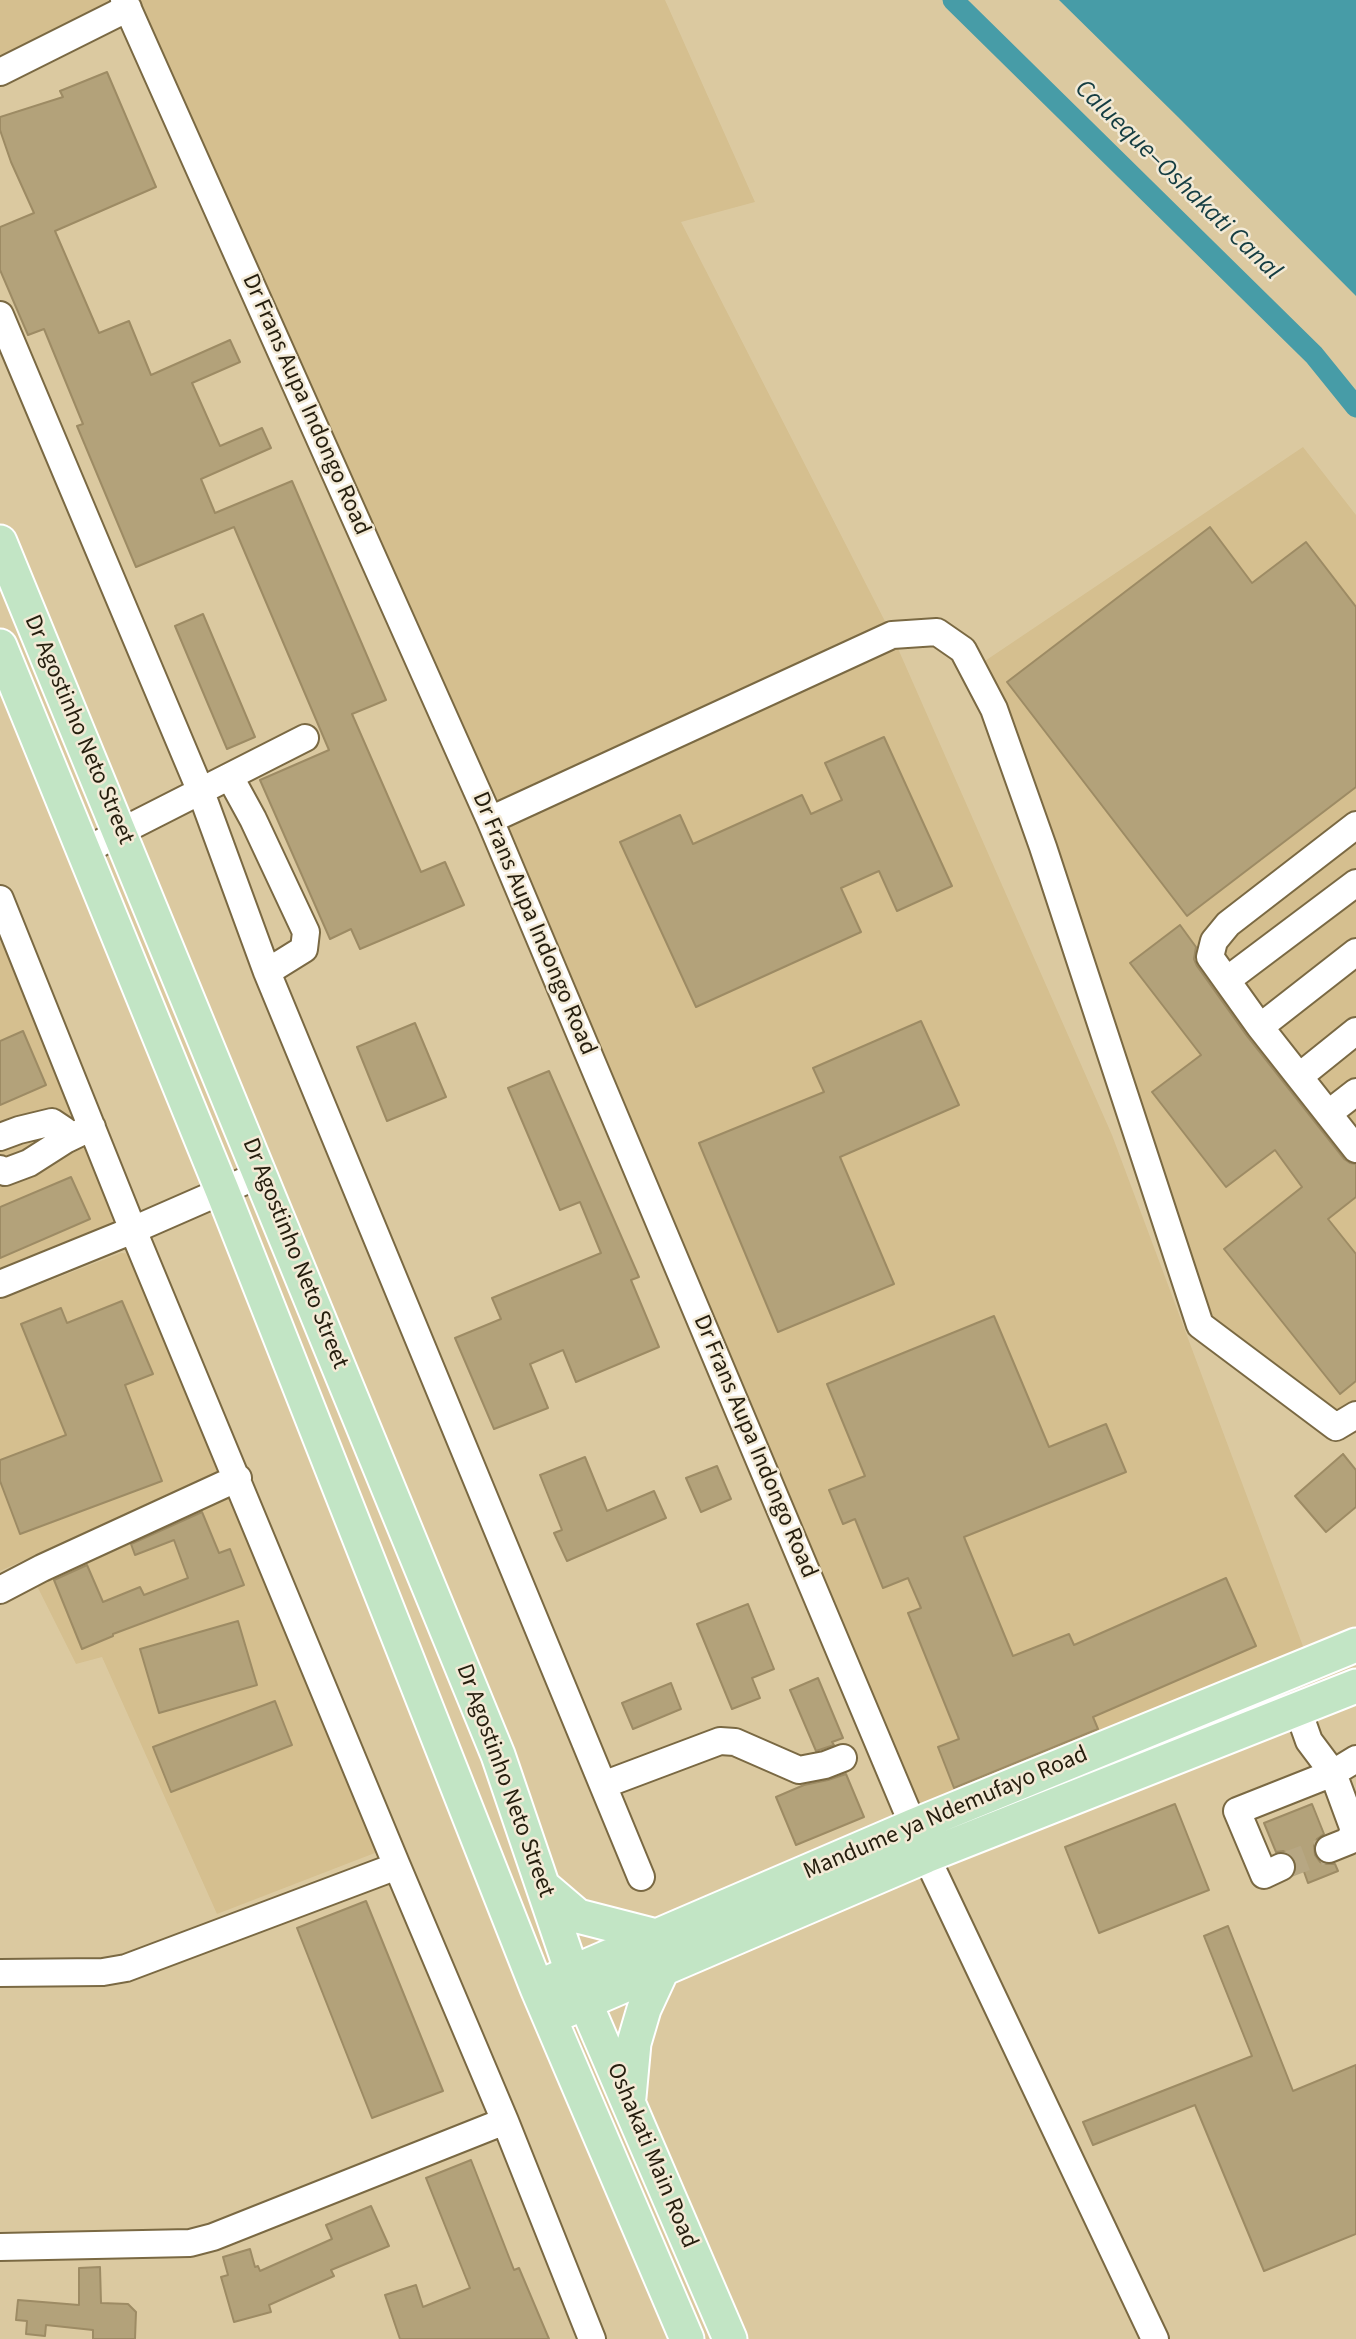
<!DOCTYPE html>
<html>
<head>
<meta charset="utf-8">
<style>
  body { margin:0 }
  canvas { display:block; background:#dbc9a0 }
</style>
</head>
<body>
<canvas width="1356" height="2339"></canvas>
<script>
const ctx = document.querySelector('canvas').getContext('2d');
ctx.lineJoin = 'round';
function fillPath(path, color) {
  ctx.fillStyle = color;
  ctx.fill(path, 'evenodd');
}
function poly(rows) {
  const path = new Path2D();
  for (const r of rows) {
    path.moveTo(r[0], r[1]);
    for (let i = 2; i < r.length; i += 2) path.lineTo(r[i], r[i + 1]);
  }
  return path;
}
function stroke(path, color, width, dash) {
  ctx.strokeStyle = color;
  ctx.lineWidth = width;
  ctx.lineCap = dash ? 'butt' : 'round';
  ctx.setLineDash(dash || []);
  ctx.stroke(path);
}
function write(font, color, halo, rows, align = 'center') {
  ctx.font = font + ' "Source Sans 3",sans-serif';
  ctx.lineWidth = 5;
  ctx.setLineDash([]);
  ctx.textBaseline = 'middle';
  ctx.strokeStyle = halo;
  ctx.fillStyle = color;
  for (const [text, x, y, turn = 0] of rows) {
    ctx.save();
    ctx.translate(x, y);
    ctx.rotate((+turn || 0) * Math.PI / 180);
    ctx.textAlign = isNaN(turn) ? turn : align;
    if (halo) ctx.strokeText(text, 0, 0);
    ctx.fillText(text, 0, 0);
    ctx.restore();
  }
}
fillPath(poly([
  [0,0,665,0,755,202,681,222,892,635,1112,1135,1310,1665,913,1826,128,9,0,64],
  [1303,447,1356,515,1356,1415,1336,1427,1200,1325,973,669],
  [0,929,121,1224,0,1273],
  [121,1253,134,1254,222,1471,0,1571,0,1300],
  [228,1496,380,1851,217,1914,102,1657,76,1664,36,1584]
]), '#d5bf8f');
fillPath(poly([
  [1059,0,1356,0,1356,296,1178,117]
]), '#479ca7');
stroke(poly([
  [953,0,1314,355,1356,407]
]), '#479ca7', 21);
const building = poly([
  [107,72,156,187,55,231,99,333,129,321,151,375,230,340,240,362,192,383,220,446,262,428,271,448,201,479,215,513,292,481,386,700,352,714,421,872,445,862,464,905,360,949,351,929,330,939,260,780,329,750,234,527,136,567,77,426,83,424,44,329,28,335,0,270,0,227,34,213,11,162,0,130,0,117,63,97,60,91,107,72],
  [1210,527,1252,583,1306,542,1356,607,1356,787,1187,916,1007,682,1210,527],
  [203,614,255,737,227,749,175,626,203,614],
  [884,737,952,886,897,911,879,871,841,888,861,932,696,1007,620,842,680,815,693,844,802,795,811,814,842,800,825,763,884,737],
  [1180,925,1196,947,1194,959,1197,966,1247,1036,1344,1159,1350,1163,1356,1164,1356,1197,1328,1219,1356,1254,1356,1381,1340,1394,1224,1249,1302,1187,1275,1150,1226,1187,1152,1092,1201,1055,1130,963,1180,925],
  [921,1021,959,1105,840,1157,894,1284,778,1332,699,1143,824,1092,813,1068,921,1021],
  [415,1023,446,1097,387,1121,357,1047,415,1023],
  [23,1031,46,1085,0,1105,0,1041,23,1031],
  [549,1071,639,1277,631,1280,659,1347,576,1382,563,1350,530,1364,548,1408,494,1429,455,1338,501,1319,492,1298,601,1253,580,1202,560,1210,508,1088,549,1071],
  [71,1177,90,1219,0,1258,0,1207,71,1177],
  [122,1301,153,1374,125,1385,162,1481,20,1534,0,1481,0,1460,66,1435,21,1324,61,1308,67,1323,122,1301],
  [994,1316,1049,1447,1106,1424,1126,1472,964,1537,1013,1656,1069,1634,1074,1645,1226,1578,1256,1646,1093,1717,1098,1729,954,1788,938,1747,959,1739,908,1613,921,1608,908,1578,883,1588,855,1519,843,1524,829,1490,865,1476,827,1384,994,1316],
  [1343,1454,1356,1470,1356,1507,1326,1532,1295,1496,1343,1454],
  [585,1457,607,1511,654,1491,666,1518,567,1561,554,1533,562,1530,540,1475,585,1457],
  [717,1466,731,1499,701,1512,686,1478,717,1466],
  [202,1512,219,1553,230,1549,244,1585,113,1634,113,1636,82,1649,54,1580,87,1565,103,1602,140,1587,144,1595,188,1578,174,1540,135,1555,131,1544,202,1512],
  [748,1604,774,1669,752,1678,760,1698,732,1709,697,1624,748,1604],
  [238,1621,257,1685,159,1713,140,1649,238,1621],
  [818,1678,843,1738,832,1742,834,1745,816,1751,790,1690,818,1678],
  [671,1683,681,1709,633,1729,622,1703,671,1683],
  [275,1701,292,1745,171,1792,153,1747,275,1701],
  [846,1774,864,1817,796,1845,776,1797,804,1785,828,1780,846,1774],
  [1175,1804,1209,1890,1099,1933,1065,1847,1175,1804],
  [1312,1804,1324,1834,1317,1839,1314,1846,1315,1855,1320,1862,1326,1864,1335,1864,1338,1871,1308,1883,1303,1869,1295,1872,1295,1861,1291,1855,1283,1851,1276,1852,1264,1823,1312,1804],
  [366,1901,443,2091,372,2118,297,1928,366,1901],
  [1228,1926,1293,2091,1356,2065,1356,2234,1264,2271,1195,2105,1093,2145,1083,2122,1252,2056,1204,1936,1228,1926],
  [471,2160,514,2270,519,2268,549,2339,400,2339,385,2295,416,2285,423,2307,470,2288,426,2178,471,2160],
  [371,2206,389,2246,331,2270,334,2276,269,2305,271,2312,234,2322,221,2277,228,2275,223,2257,250,2249,255,2267,258,2266,260,2271,332,2239,326,2225,371,2206],
  [100,2267,101,2303,128,2304,136,2312,135,2339,93,2339,93,2330,46,2325,45,2336,26,2334,27,2321,16,2320,18,2300,79,2305,79,2268,100,2267]
]);
fillPath(building, '#b3a27a');
stroke(building, '#9d8b64', 2);
stroke(poly([
  [1281,1867,1329,1849]
]), '#b7a783', 26, [26, 13]);
const minor = poly([
  [124,0,490,820,926,1856,1155,2339],
  [0,72,128,8],
  [0,315,201,792,267,972,641,1877],
  [230,777,253,819,306,932,304,949,267,972],
  [490,820,892,635,937,632,963,650,994,709,1043,847,1200,1325,1336,1427,1356,1415],
  [1356,825,1228,924,1214,941,1210,957,1260,1027,1356,1149],
  [84,852,120,832,305,738],
  [0,899,133,1230,397,1866,505,2121,592,2339],
  [1227,980,1356,883],
  [1260,1027,1356,952],
  [1300,1076,1356,1031],
  [1329,1113,1356,1092],
  [0,1137,19,1130,52,1122,64,1130,65,1140],
  [0,1169,5,1172,29,1163,65,1140,92,1127],
  [0,1284,133,1230,261,1174],
  [0,1590,42,1568,238,1478],
  [1298,1710,1309,1741,1333,1773,1354,1830,1349,1841,1329,1849],
  [603,1785,720,1741,735,1742,799,1770,825,1765,843,1758],
  [1281,1867,1264,1875,1237,1811,1333,1773,1356,1759],
  [0,1973,103,1972,126,1968,397,1866],
  [0,2247,190,2243,213,2237,505,2121]
]);
const major = poly([
  [0,542,498,1755,572,1972,730,2339],
  [0,646,222,1190,537,1988,687,2339],
  [544,1887,578,1916,656,1936],
  [552,1981,913,1826,1356,1645],
  [565,2011,926,1856,1356,1686],
  [629,2097,634,2043,644,2009,663,1968]
]);
stroke(minor, '#7a6943', 30);
stroke(major, '#fff', 37);
stroke(minor, '#fff', 26);
stroke(major, '#c2e5c5', 33);
write('24px', '#251e0e', '#f3ead6', [
  ["Dr Frans Aupa Indongo Road",305,405,66],
  ["Dr Agostinho Neto Street",78,730,67],
  ["Dr Frans Aupa Indongo Road",533,924,67],
  ["Dr Agostinho Neto Street",294,1254,68],
  ["Dr Frans Aupa Indongo Road",754,1447,67],
  ["Dr Agostinho Neto Street",504,1781,70],
  ["Mandume ya Ndemufayo Road",946,1814,-23],
  ["Oshakati Main Road",651,2156,67]
]);
write('italic 26px', '#143d42', '#f3ead6', [
  ["Calueque–Oshakati Canal",1177,181,44]
]);
</script>
</body>
</html>
